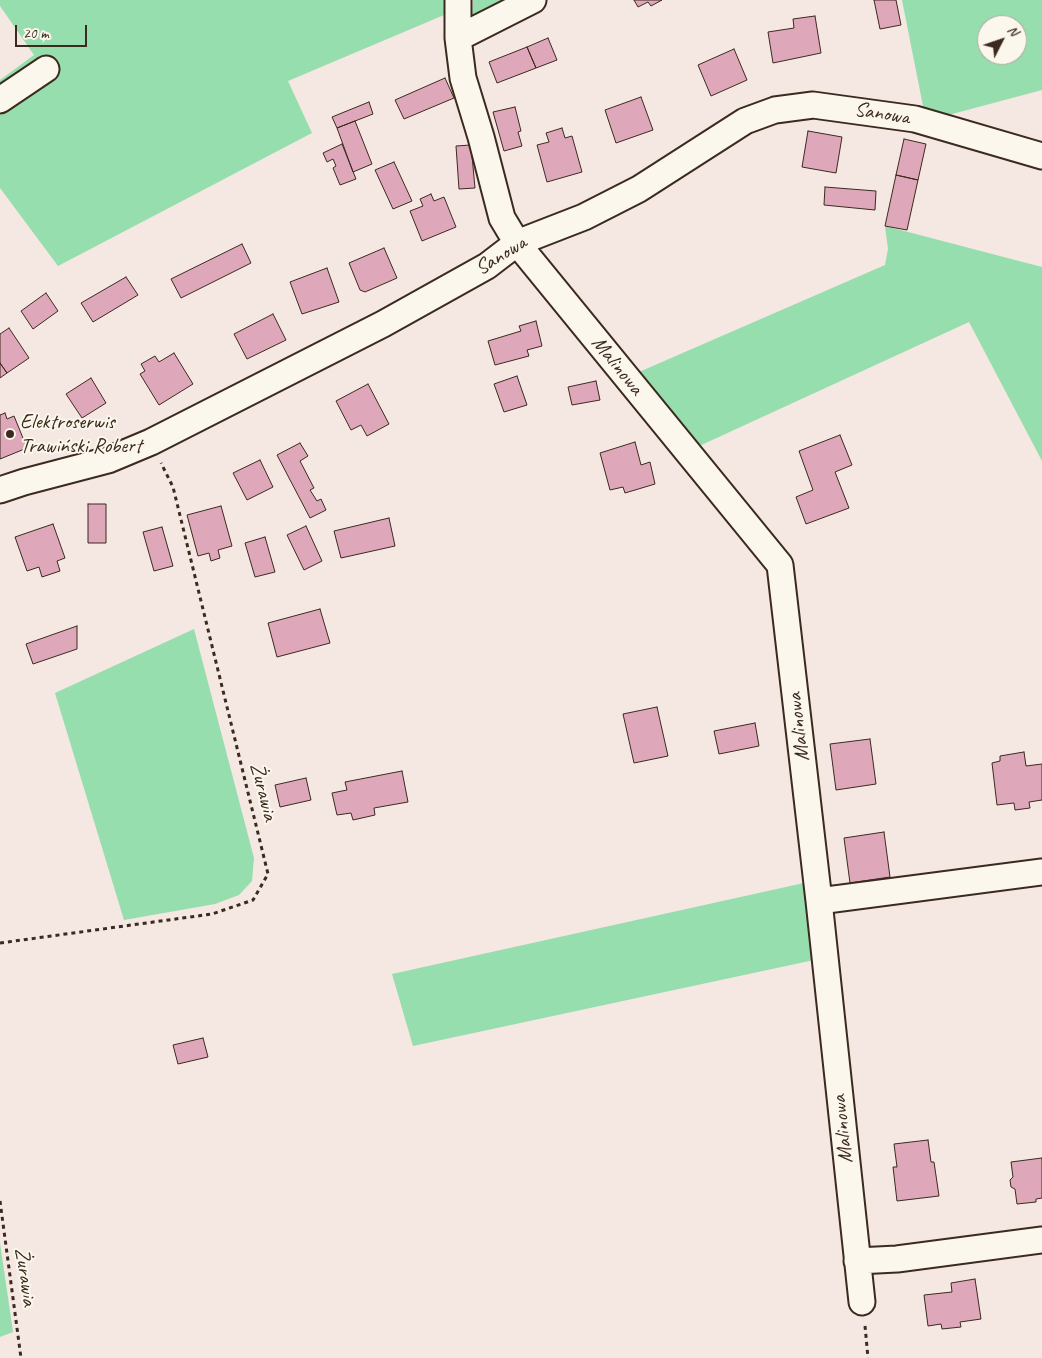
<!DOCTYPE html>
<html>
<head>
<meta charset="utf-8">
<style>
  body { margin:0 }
  #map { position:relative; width:1042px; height:1358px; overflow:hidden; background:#f5e7e2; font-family:Caveat,sans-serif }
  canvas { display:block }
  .north { position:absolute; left:977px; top:15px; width:50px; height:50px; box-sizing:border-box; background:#fbf7ec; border:1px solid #aea59a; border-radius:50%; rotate:49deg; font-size:14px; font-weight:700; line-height:20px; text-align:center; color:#3b2a1e }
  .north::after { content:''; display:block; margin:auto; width:18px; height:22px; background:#3b2a1e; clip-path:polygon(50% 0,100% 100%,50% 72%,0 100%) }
  .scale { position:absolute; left:15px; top:25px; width:72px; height:22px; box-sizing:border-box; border:2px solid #3b2a1e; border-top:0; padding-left:6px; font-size:15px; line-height:18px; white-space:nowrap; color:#3b2a1e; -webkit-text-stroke:4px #fbf7ec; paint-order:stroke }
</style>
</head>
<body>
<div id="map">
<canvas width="1042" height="1358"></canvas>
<div class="north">N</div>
<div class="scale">20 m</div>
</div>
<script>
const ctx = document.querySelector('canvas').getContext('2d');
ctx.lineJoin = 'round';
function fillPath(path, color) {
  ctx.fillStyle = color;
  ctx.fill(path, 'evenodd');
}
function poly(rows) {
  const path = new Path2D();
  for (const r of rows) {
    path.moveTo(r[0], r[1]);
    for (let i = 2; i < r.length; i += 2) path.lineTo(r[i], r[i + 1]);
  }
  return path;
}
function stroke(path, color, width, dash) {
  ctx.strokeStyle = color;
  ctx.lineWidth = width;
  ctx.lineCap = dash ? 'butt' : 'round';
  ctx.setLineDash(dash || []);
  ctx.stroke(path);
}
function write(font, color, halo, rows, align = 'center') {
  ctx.font = font + ' Caveat,sans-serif';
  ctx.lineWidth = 4;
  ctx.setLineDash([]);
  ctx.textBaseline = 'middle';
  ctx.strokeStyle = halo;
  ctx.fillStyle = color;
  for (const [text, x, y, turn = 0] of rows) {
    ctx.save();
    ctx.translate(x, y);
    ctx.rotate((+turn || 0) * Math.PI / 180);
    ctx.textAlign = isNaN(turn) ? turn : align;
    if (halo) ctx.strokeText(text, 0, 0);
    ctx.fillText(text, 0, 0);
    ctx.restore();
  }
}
fillPath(poly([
  [0,0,445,0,444,15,288,81,312,133,58,266,0,188,0,80,34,55,0,6],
  [473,0,514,0,472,21],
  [902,0,1042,0,1042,90,926,121],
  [987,25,1017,25,1017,55,987,55],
  [885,226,1042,267,1042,461,969,322,697,447,639,372,885,265,888,249],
  [194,629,254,858,252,881,239,895,215,904,124,920,55,693],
  [804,883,814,960,413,1046,392,974],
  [0,1243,13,1332,0,1337]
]), '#96dead');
const building = poly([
  [634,0,662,0,651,6,648,2,638,7,634,0],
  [874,0,896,0,901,25,880,29,874,0],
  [815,16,821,53,773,63,768,32,794,28,793,19,815,16],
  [548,38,557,60,536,68,527,47,548,38],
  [527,47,536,68,497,83,489,62,527,47],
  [734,49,747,80,711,96,698,65,734,49],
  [445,78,454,98,404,119,395,100,445,78],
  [641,97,653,130,616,143,605,110,641,97],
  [369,102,373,114,337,128,332,117,369,102],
  [515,107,521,131,518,132,522,146,504,151,493,112,515,107],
  [355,121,372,164,353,172,337,128,355,121],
  [562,128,565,138,572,136,582,172,547,182,537,145,549,142,546,133,562,128],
  [808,131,842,137,836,173,802,167,808,131],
  [904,139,926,144,918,180,896,175,904,139],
  [342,144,356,179,340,185,333,168,336,166,333,159,327,162,323,153,342,144],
  [471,145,475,188,459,189,456,146,471,145],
  [394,162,412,201,393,209,375,170,394,162],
  [896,175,918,180,907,230,885,226,896,175],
  [825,187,876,191,875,210,824,205,825,187],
  [431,194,434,201,444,197,456,227,422,241,410,211,423,206,420,199,431,194],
  [242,244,251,263,181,298,171,279,242,244],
  [384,248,397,278,365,292,360,290,349,263,384,248],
  [327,268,339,302,302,314,290,282,327,268],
  [126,277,138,295,93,322,81,303,126,277],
  [46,293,58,311,33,329,21,311,46,293],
  [273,314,286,340,247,359,234,334,273,314],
  [536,321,542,346,527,350,529,356,495,365,488,341,521,331,519,326,536,321],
  [9,328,29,358,7,373,0,363,0,334,9,328],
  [174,353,193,384,159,405,140,374,145,371,141,364,155,356,159,362,174,353],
  [0,363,7,373,0,378,0,363],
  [517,376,527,405,504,412,494,384,517,376],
  [91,378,106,403,82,418,66,394,91,378],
  [596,381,600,400,572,405,568,387,596,381],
  [368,384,389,424,367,436,361,425,351,430,336,401,368,384],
  [5,413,7,419,14,416,27,448,0,459,0,415,5,413],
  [840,435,852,465,835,472,849,508,806,524,796,497,813,490,799,451,840,435],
  [635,442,641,465,650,462,655,484,625,493,623,487,610,490,600,453,635,442],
  [300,443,308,456,300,461,314,488,310,490,317,501,321,499,326,510,310,518,277,455,300,443],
  [260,460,273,487,247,500,233,473,260,460],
  [88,504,106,504,106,543,88,543,88,504],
  [221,506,232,546,218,550,220,558,211,561,209,553,198,556,187,515,221,506],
  [389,518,395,546,341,558,334,531,389,518],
  [53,524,65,558,57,561,60,571,42,577,39,567,27,571,15,537,53,524],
  [306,526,322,561,304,570,287,535,306,526],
  [162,527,173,566,154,571,143,532,162,527],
  [265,537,275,572,255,577,245,543,265,537],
  [320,609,330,643,277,657,268,623,320,609],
  [77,626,77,649,33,664,26,644,77,626],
  [657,707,668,756,634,763,623,714,657,707],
  [755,723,759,746,719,754,714,731,755,723],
  [870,739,876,784,836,790,830,744,870,739],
  [1024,752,1026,766,1042,764,1042,800,1029,802,1030,808,1015,810,1014,803,997,805,992,763,1000,761,1000,756,1024,752],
  [402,771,408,802,374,808,375,815,353,820,351,813,337,815,332,793,347,790,345,782,402,771],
  [306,778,311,800,280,807,275,785,306,778],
  [884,832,890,877,850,883,844,838,884,832],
  [203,1038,208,1057,178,1064,173,1045,203,1038],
  [928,1140,931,1162,934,1162,939,1196,897,1201,893,1167,897,1167,894,1144,928,1140],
  [1042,1158,1042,1198,1036,1199,1036,1202,1017,1204,1015,1189,1011,1187,1010,1180,1013,1177,1011,1162,1042,1158],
  [975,1279,981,1319,960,1322,961,1327,942,1329,941,1324,928,1326,924,1295,952,1292,951,1283,975,1279]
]);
fillPath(building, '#dfa7ba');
stroke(building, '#3b2a1e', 1);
const street = poly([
  [458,0,458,38,463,78,481,137,502,218,517,243,780,565,819,901,862,1302],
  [458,38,533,0],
  [0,100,46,69],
  [0,490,24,482,108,460,151,442,383,324,487,266,517,243,584,217,639,189,745,121,775,110,813,105,915,119,1042,156],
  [819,901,1042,872],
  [857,1261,897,1259,1042,1240]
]);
stroke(street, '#3b2a1e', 29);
stroke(poly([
  [0,943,212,914,253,900,268,874,173,487,161,463],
  [0,1201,21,1358],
  [865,1326,868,1358]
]), '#3b2a1e', 3, [4, 4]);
stroke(street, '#fbf7ec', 25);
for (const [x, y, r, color] of [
  [10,434,5,"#3b2a1e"]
]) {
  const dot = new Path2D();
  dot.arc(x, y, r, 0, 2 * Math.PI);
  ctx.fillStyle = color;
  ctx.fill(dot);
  stroke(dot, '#fbf7ec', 2);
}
write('21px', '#3b2a1e', '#fbf7ec', [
  ["Sanowa",882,114,9],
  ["Sanowa",501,256,-32],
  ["Malinowa",617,366,51],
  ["Malinowa",799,727,-97],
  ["Żurawia",263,792,76],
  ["Malinowa",843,1129,-96],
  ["Żurawia",25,1277,82]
]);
write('21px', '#3b2a1e', '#fbf7ec', [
  ["Elektroserwis",20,422],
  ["Trawiński Robert",20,446]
], 'left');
</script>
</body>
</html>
